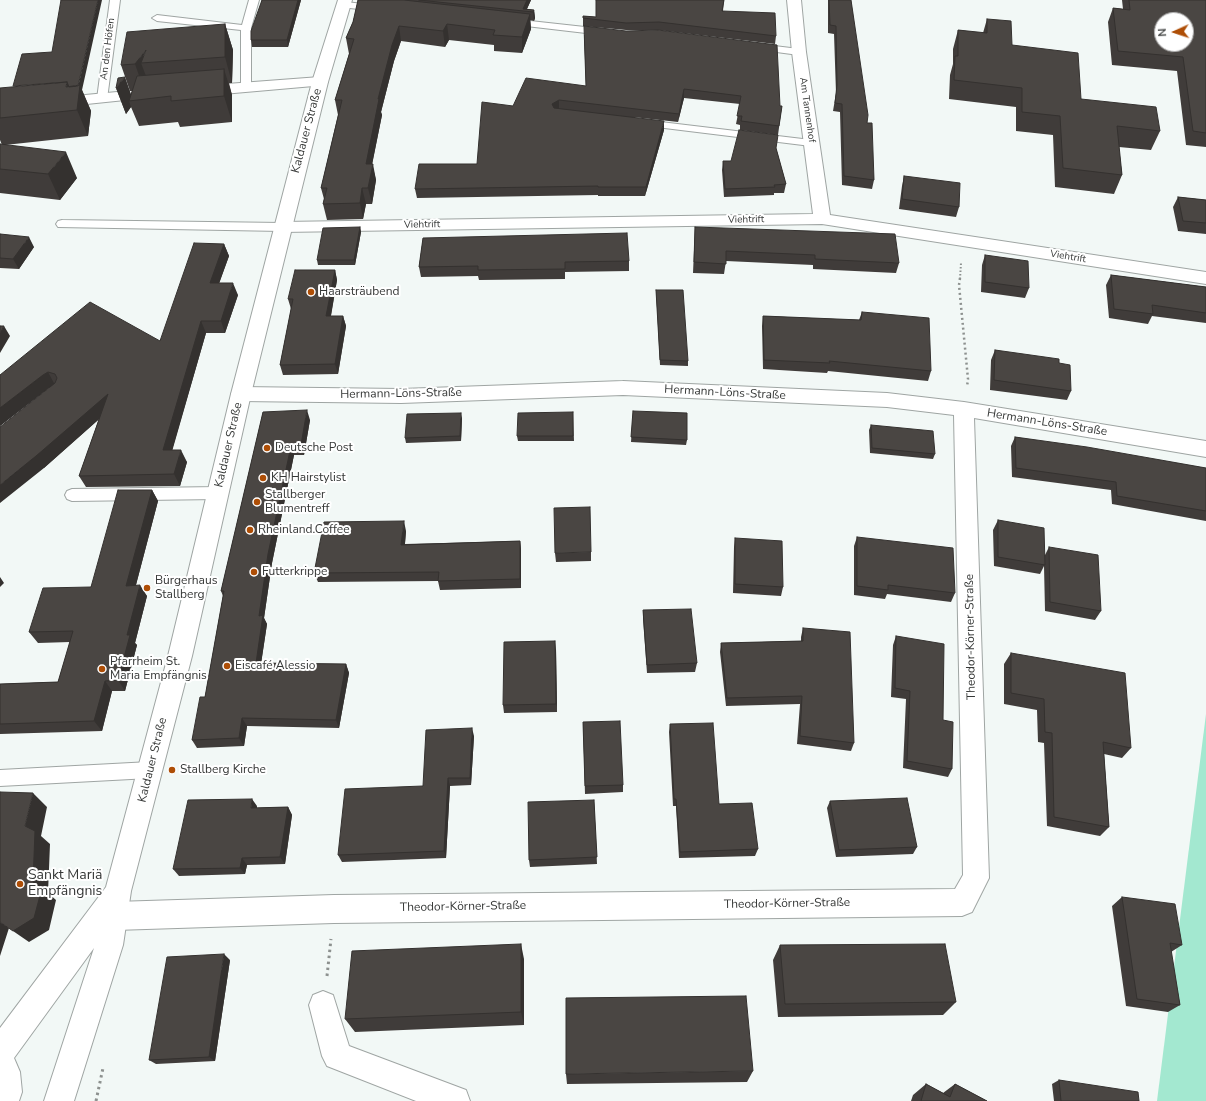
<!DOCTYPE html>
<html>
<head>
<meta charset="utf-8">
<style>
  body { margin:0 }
  #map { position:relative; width:1206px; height:1101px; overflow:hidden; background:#f2f8f6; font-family:"Nunito Sans",sans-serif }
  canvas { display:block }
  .north { position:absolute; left:1154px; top:12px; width:40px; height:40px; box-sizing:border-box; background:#fff; border:1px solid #afafaf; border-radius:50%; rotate:267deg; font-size:11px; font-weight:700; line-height:16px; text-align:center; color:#363837 }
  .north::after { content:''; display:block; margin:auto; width:14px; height:18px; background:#ae4e06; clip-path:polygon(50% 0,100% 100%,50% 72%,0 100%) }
</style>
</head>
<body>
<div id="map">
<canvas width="1206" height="1101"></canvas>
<div class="north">N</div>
</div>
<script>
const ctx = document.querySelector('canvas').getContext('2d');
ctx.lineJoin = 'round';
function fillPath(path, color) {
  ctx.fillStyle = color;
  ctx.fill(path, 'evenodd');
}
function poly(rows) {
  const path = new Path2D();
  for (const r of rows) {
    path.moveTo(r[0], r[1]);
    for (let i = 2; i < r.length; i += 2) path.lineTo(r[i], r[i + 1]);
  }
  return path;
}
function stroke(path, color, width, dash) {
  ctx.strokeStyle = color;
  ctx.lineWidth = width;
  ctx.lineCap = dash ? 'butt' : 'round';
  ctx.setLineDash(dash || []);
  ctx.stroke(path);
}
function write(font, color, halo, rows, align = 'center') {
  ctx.font = font + ' "Nunito Sans",sans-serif';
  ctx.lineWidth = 4;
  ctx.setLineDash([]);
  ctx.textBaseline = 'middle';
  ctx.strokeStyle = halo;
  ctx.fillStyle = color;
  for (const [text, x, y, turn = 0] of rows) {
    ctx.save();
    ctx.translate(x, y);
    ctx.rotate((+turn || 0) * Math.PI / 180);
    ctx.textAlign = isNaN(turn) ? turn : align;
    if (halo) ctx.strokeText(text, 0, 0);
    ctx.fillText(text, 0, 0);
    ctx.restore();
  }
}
fillPath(poly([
  [1206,714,1206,1101,1157,1101]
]), '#a3e8d0');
const service = poly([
  [110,0,120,0,107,99,102,102,97,99,110,0],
  [249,0,259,0,251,28,251,87,246,90,241,87,241,30,157,21,152,18,157,15,242,25,249,0],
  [344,2,376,5,381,8,376,11,341,7,339,5,341,3,344,2],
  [512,19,603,29,608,32,603,35,509,24,507,22,512,19],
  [758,44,799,49,804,52,799,55,754,49,753,47,758,44],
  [644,120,811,140,816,143,811,146,640,125,639,123,640,121,644,120],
  [62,220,282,223,286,224,288,227,286,230,282,231,58,227,56,224,58,221,62,220],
  [218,487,223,489,225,493,223,497,218,499,72,501,67,499,65,495,67,491,72,489,218,487],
  [150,762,156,764,159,770,156,776,150,778,0,786,0,770,150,762]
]);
const minor = poly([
  [787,0,801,0,806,52,830,215,1206,272,1206,284,822,224,282,232,276,231,273,227,276,223,282,222,813,214,792,52,787,0],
  [320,77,325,79,328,82,325,85,200,96,195,94,192,91,195,88,200,86,320,77],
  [149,89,154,91,157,94,154,97,0,113,0,103,149,89],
  [623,381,887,393,964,402,1206,441,1206,457,974,418,989,878,972,912,962,916,334,923,115,930,105,926,101,916,105,906,115,902,334,895,955,889,963,875,954,415,887,407,623,395,401,403,241,401,234,399,231,394,234,389,241,387,401,389,623,381],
  [323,991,333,995,349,1046,466,1090,470,1101,416,1101,327,1066,322,1056,309,1005,313,995,323,991]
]);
const tertiary = poly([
  [338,0,352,0,328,82,251,394,192,656,131,891,123,945,74,1101,44,1101,94,948,14,1058,20,1072,22,1092,19,1101,0,1101,0,1028,106,887,168,656,231,394,312,82,338,0]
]);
stroke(service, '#9fa5a3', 2);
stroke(minor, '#9fa5a3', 2);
stroke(tertiary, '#9fa5a3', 2);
stroke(poly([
  [960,279,961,263]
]), '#8d918f', 2, [1.5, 2]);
stroke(poly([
  [960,278,959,285,968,379,967,387]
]), '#8d918f', 2.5, [2, 3]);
stroke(poly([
  [327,976,331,939],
  [96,1101,103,1068]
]), '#8d918f', 3, [2.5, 3.5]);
fillPath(service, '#fff');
fillPath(minor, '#fff');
fillPath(tertiary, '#fff');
fillPath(poly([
  [262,0,301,0,288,47,252,47,251,40],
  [358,0,531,0,527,9,534,10,535,18,534,21,530,20,531,29,522,53,494,51,494,45,449,40,445,47,401,41,394,61,381,112,382,115,372,164,376,180,372,204,366,204,363,219,327,220,323,204,324,199,321,188,338,115,335,100,349,54,346,38,353,22],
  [724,0,723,11,776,36,775,44,658,30,626,30,583,26,583,16,596,17],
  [828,0,851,0,867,123,874,180,872,189,842,185,840,112,833,111,836,93,834,34,828,33],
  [1122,0,1206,0,1206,147,1186,145,1177,71,1112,65,1108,22,1113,8,1123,9],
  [987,19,1012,45,1081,99,1160,131,1151,150,1119,147,1122,175,1114,194,1055,187,1053,135,1016,131,1016,107,949,99,950,75,953,64,953,49,958,30,983,33],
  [225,24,233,50,232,83,229,83,232,95,232,122,180,127,178,122,139,126,131,107,126,114,116,88,131,94,132,91,130,91,121,65],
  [584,35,780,106,782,106,778,135,740,130,740,125,736,124,740,104,684,98,678,122,633,117,664,130,645,196,598,196,598,195,417,198,415,189,477,164,513,106,586,86],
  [0,88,82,90,91,111,88,136,5,145,77,178,60,200,0,193,0,144,2,145,0,140],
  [776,148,786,184,784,193,774,193,774,195,724,197,722,170,723,161,731,161],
  [904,176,959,207,956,217,899,209,902,186],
  [1178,197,1206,200,1206,234,1178,231,1173,207],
  [360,227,361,232,355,265,318,265,317,260],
  [695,227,899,263,896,273,813,269,813,265,726,261,724,274,693,273],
  [0,234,34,247,19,269,0,268],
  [423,238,629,261,629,271,565,272,565,279,479,280,478,276,421,277,419,267],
  [224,244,229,256,219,283,238,295,225,333,206,333,172,450,187,462,180,486,86,487,79,476,99,419,44,468,50,387,0,426,0,375,160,341],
  [985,255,1029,288,1025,298,981,292,982,265],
  [335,270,337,280,331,316,343,316,346,326,338,374,283,375,280,365,291,309,288,299],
  [1111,275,1206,287,1206,323,1152,316,1148,324,1109,318,1106,285],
  [656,290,688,361,688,366,660,365],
  [862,312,931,371,928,381,828,371,827,373,763,369,762,326,763,316,859,320],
  [995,350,1059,363,1071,391,1067,400,990,390,991,360],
  [633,411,687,440,686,445,631,442],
  [263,412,310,420,304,455,294,455,272,563,264,618,267,624,261,663,346,664,349,673,339,728,247,726,244,746,197,748,192,740,205,697,223,596,221,591],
  [573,412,574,441,518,441,517,436],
  [462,418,461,441,406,443,405,438],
  [871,425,935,454,933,459,870,453,869,430],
  [1015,437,1206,468,1206,521,1112,504,1111,490,1012,477,1011,446],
  [152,490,158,501,136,585,147,596,135,643,137,645,125,691,112,691,102,731,0,734,0,684,58,682,70,642,38,643,29,632,91,587],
  [998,520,1045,555,1049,547,1101,611,1095,620,1045,611,1044,566,1040,574,994,566,993,530],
  [406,531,405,544,520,541,521,550,521,588,440,590,438,581,318,582,314,573],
  [857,537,955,593,951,602,887,594,885,599,854,595,854,546],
  [735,538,783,587,781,596,733,593,734,547],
  [591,552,591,561,556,562,555,553],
  [643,610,697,663,695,672,647,673,643,619],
  [803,628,854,743,851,751,797,744,800,704,726,706,720,652,721,643,801,641,801,637],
  [896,636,943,720,952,769,948,777,903,768,906,699,891,697,893,645],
  [556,649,557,712,504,713,503,705],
  [1011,653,1131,748,1122,758,1104,754,1109,827,1100,836,1047,826,1044,743,1038,742,1037,710,1004,704,1004,664],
  [583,722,623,785,623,792,585,794],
  [670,724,719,804,758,849,755,856,679,858,676,806,673,806,669,732],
  [474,736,471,785,450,786,446,858,342,862,338,855,423,786],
  [594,800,597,864,530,867,529,860],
  [830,801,917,847,913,854,836,857,827,808],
  [257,806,257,808,288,807,292,815,285,864,247,865,245,874,179,876,173,869],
  [1122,897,1182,945,1171,952,1180,1005,1168,1012,1126,1006,1112,906],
  [780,945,956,1002,943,1015,778,1017,773,960],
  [524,959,524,1025,355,1032,345,1019],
  [230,960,215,1061,156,1064,149,1060],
  [753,1071,747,1082,567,1084,566,1074],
  [1059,1080,1139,1101,1054,1101,1052,1084],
  [926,1084,943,1093,955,1084,987,1101,911,1101,913,1095]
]), '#403c3a');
fillPath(poly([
  [98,0,102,0,82,90,91,111,88,136,77,110,66,87,67,82,78,87],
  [298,0,301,0,288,47,287,40],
  [527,0,531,0,526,11,523,9],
  [534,10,535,18,534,21,533,12],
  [530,14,531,29,522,53,522,37],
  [225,24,233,50,232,83,225,57],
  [447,24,449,40,445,47,443,31],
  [399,26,401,41,394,61,381,112,382,115,369,180,366,164,378,99,392,45],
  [146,50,141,63,149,84,144,90,135,64],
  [224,69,232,95,232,122,224,96],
  [125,77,133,100,129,101,131,107,126,114,116,88],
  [684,89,684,98,678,122,679,114],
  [559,100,559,109,553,113,552,104],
  [664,121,664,130,645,196,646,187],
  [66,152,77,178,60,200,48,174],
  [373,164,376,180,372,204,368,188],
  [362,188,366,204,363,219,360,203],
  [360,227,361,232,355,265,354,260],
  [29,237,34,247,19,269,13,259],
  [224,244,229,256,215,295,210,283],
  [335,270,337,280,329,326,326,316],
  [233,283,238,295,225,333,221,321],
  [343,316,346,326,338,374,335,364],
  [201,321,206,333,169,462,163,450],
  [4,326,10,336,0,353,0,333],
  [48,372,55,385,50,387,0,426,0,408,43,375],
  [108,394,114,406,44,468,0,503,0,485],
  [307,410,310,420,304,455,301,445],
  [461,413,462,418,461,441,460,436],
  [291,446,294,455,272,563,264,618,267,624,260,671,256,663,259,616,268,554],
  [181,450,187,462,180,486,174,474],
  [152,490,158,501,133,596,126,586],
  [404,521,406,531,404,554,401,545],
  [520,541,521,550,521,588,520,579],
  [0,577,4,583,0,587],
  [140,585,147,596,135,643,137,645,125,691,118,680,127,635],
  [555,641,556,649,557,712,556,704],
  [346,664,349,673,339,728,336,720],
  [105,681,112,691,102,731,94,721],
  [242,718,247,726,244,746,239,738],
  [472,728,474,736,471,785,470,778],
  [448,778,450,786,446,858,444,851],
  [33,793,47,807,41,836,50,844,48,893,56,900,49,930,29,942,13,931,33,882,25,826],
  [252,799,257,806,255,816,251,808],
  [288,807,292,815,285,864,280,857],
  [242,858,247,865,245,874,240,868],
  [0,922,9,928,0,956],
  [521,944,524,959,524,1025,521,1012],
  [224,954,230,960,215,1061,209,1057]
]), '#34312f');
const building = poly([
  [61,0,98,0,78,86,69,87,67,82,13,86,22,54,52,52,61,0],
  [262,0,298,0,287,40,251,40,251,31,262,0],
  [358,0,404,0,530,14,522,37,493,35,495,30,447,24,443,31,399,26,392,45,378,99,379,99,366,164,373,164,368,188,362,188,360,203,323,204,327,188,321,188,342,100,335,100,354,39,346,38,353,22,358,0],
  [419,0,527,0,523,9,534,10,533,12,419,0],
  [596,0,724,0,722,11,775,13,776,36,659,22,626,23,583,18,583,16,596,17,596,0],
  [829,0,851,0,868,115,867,123,872,123,874,180,844,176,842,104,835,103,837,85,836,26,830,25,829,0],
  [1129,0,1206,0,1206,133,1193,131,1183,57,1118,51,1113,8,1130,10,1129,0],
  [1162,20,1186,20,1186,44,1162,44,1162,20],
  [987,19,1011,21,1012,45,1078,53,1081,99,1156,107,1160,131,1117,126,1122,175,1063,168,1060,116,1022,112,1022,88,954,80,955,56,958,56,958,30,987,33,987,19],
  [225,24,225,57,141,63,146,50,135,64,121,65,127,32,225,24],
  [584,26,626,31,658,30,777,45,780,106,782,106,779,126,741,121,742,116,737,116,741,96,684,89,679,114,559,100,552,104,554,108,664,121,646,187,598,187,598,186,415,189,419,164,477,164,482,102,513,106,526,78,586,86,584,26],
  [224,69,224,96,171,101,171,96,129,101,137,76,224,69],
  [125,77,116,88,118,78,125,77],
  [67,82,66,87,80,85,77,110,0,118,0,88,67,82],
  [739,130,778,135,776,148,786,184,774,185,775,187,725,189,723,161,731,161,739,130],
  [0,144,66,152,48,174,0,169,0,144],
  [904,176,960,183,959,207,902,199,904,176],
  [1178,197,1206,200,1206,223,1183,221,1178,197],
  [360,227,354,260,317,260,323,228,360,227],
  [695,227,895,234,899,263,815,259,815,255,726,251,726,264,694,262,695,227],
  [627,233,629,261,565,262,565,269,478,270,478,266,419,267,423,238,627,233],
  [0,234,29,237,13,259,0,258,0,234],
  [194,243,224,244,210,283,233,283,221,321,201,321,163,450,181,450,174,474,79,476,108,394,36,456,0,485,0,427,55,383,57,378,55,374,48,372,43,375,0,408,0,375,90,302,160,341,194,243],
  [985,255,1028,261,1029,288,985,282,985,255],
  [295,270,335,270,326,316,343,316,335,364,280,365,293,299,288,299,295,270],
  [1111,275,1206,287,1206,313,1152,305,1153,314,1114,309,1111,275],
  [656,290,683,290,688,361,660,360,656,290],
  [862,312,929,318,931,371,829,361,830,363,764,360,763,316,861,320,862,312],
  [0,326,4,326,0,333,0,326],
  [995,350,1059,359,1059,363,1070,365,1071,391,994,380,995,350],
  [307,410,301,445,291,446,268,554,259,616,263,615,256,663,346,664,336,720,242,718,239,738,192,740,200,697,205,697,224,591,221,591,263,412,307,410],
  [633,411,687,413,687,440,631,437,633,411],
  [573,412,573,436,517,436,518,413,573,412],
  [461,413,460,436,405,438,407,414,461,413],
  [871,425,933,431,935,454,872,448,871,425],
  [1015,437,1087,447,1206,468,1206,511,1117,496,1116,482,1016,468,1015,437],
  [118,490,152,490,126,586,140,585,127,635,130,635,118,680,105,681,94,721,0,724,0,684,58,682,73,631,29,632,43,588,91,587,118,490],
  [590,507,591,552,555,553,554,508,590,507],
  [998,520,1044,528,1045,565,998,557,998,520],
  [404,521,401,545,520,541,520,579,438,581,439,572,314,573,324,522,404,521],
  [857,537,953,548,955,593,888,585,888,590,857,586,857,537],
  [735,538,782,541,783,587,735,584,735,538],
  [1049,547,1098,555,1101,611,1050,602,1049,547],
  [691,609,697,663,647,665,643,610,691,609],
  [803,628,850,632,854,743,800,736,802,696,727,698,721,643,803,641,803,628],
  [896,636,944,644,943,720,953,722,952,769,907,761,910,691,895,688,896,636],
  [555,641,556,704,503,705,504,642,555,641],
  [1011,653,1125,673,1131,748,1103,742,1109,827,1054,817,1052,733,1045,732,1044,699,1011,693,1011,653],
  [620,721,623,785,585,786,583,722,620,721],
  [713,723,719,804,752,803,758,849,680,852,676,799,674,799,670,724,713,723],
  [472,728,470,778,448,778,444,851,338,855,345,789,423,786,426,730,472,728],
  [0,792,33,793,25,826,35,831,33,882,42,888,34,918,13,931,0,922,0,792],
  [907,798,917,847,839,850,830,801,907,798],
  [252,799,251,808,288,807,280,857,242,858,240,868,173,869,188,800,252,799],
  [594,800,597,857,529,860,528,802,594,800],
  [1122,897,1175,904,1182,945,1170,943,1180,1005,1137,999,1122,897],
  [521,944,521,1012,345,1019,352,951,521,944],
  [945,944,956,1002,785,1004,780,945,945,944],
  [224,954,209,1057,149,1060,167,957,224,954],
  [746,996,753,1071,566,1074,566,998,746,996],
  [1059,1080,1138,1092,1139,1101,1061,1101,1059,1080],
  [926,1084,950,1097,955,1084,987,1101,921,1101,926,1084]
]);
fillPath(building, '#4a4643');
stroke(building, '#34312f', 1);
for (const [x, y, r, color] of [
  [311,292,4,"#ae4e06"],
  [267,448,4,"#ae4e06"],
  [263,478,4,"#ae4e06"],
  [257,502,4,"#ae4e06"],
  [250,530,4,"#ae4e06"],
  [254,572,4,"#ae4e06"],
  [147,588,4,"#ae4e06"],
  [227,666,4,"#ae4e06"],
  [102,669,4,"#ae4e06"],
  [172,770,4,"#ae4e06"],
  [20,884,4,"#ae4e06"]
]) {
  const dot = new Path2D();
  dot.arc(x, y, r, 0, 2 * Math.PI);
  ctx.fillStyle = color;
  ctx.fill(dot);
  stroke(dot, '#fff', 1.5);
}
write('10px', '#363837', '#fff', [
  ["An den Höfen",108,49,-83],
  ["Am Tannenhof",807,110,82],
  ["Viehtrift",746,220,-1],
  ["Viehtrift",422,225,-1],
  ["Viehtrift",1068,257,9]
]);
write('12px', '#363837', '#fff', [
  ["Kaldauer Straße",307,131,-75],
  ["Hermann-Löns-Straße",725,393,3],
  ["Hermann-Löns-Straße",401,394,-1],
  ["Hermann-Löns-Straße",1047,423,9],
  ["Kaldauer Straße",229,445,-77],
  ["Theodor-Körner-Straße",971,637,-91],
  ["Kaldauer Straße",153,760,-76],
  ["Theodor-Körner-Straße",787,904,-1],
  ["Theodor-Körner-Straße",463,907,-1]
]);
write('12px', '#363837', '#fff', [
  ["Haarsträubend",319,292],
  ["Deutsche Post",275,448],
  ["KH Hairstylist",271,478],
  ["Stallberger",265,495],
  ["Blumentreff",265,509],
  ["Rheinland.Coffee",258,530],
  ["Futterkrippe",262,572],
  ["Bürgerhaus",155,581],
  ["Stallberg",155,595],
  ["Pfarrheim St.",110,662],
  ["Maria Empfängnis",110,676],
  ["Eiscafé Alessio",235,666],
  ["Stallberg Kirche",180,770]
], 'left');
write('14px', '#363837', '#fff', [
  ["Sankt Mariä",28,876],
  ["Empfängnis",28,892]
], 'left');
</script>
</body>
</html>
